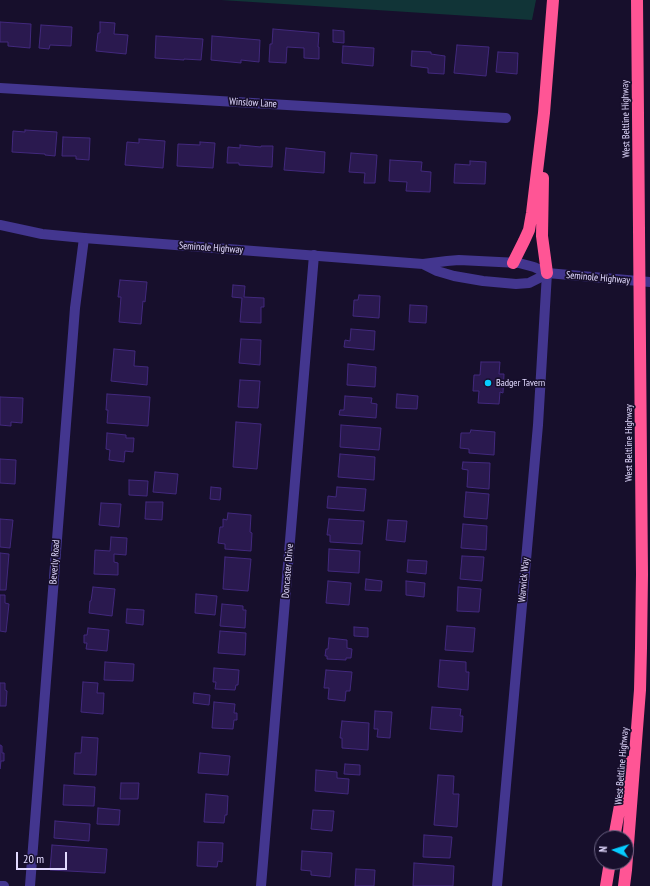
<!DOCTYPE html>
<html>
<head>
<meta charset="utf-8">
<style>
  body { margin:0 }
  #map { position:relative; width:650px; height:886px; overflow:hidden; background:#170f2c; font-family:"PT Sans Narrow",sans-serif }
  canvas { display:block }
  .north { position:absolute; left:594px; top:830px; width:40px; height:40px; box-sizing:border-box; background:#170f2c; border:1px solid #686080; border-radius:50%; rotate:274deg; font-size:11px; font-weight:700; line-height:16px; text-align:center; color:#e2daff }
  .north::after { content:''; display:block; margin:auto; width:14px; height:18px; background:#06ccff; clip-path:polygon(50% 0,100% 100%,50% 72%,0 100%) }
  .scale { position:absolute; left:16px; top:852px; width:51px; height:18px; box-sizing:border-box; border:2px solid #e2daff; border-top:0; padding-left:5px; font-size:12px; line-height:14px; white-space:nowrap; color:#e2daff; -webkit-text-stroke:3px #170f2c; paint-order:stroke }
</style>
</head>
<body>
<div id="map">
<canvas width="650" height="886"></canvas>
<div class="north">N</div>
<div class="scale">20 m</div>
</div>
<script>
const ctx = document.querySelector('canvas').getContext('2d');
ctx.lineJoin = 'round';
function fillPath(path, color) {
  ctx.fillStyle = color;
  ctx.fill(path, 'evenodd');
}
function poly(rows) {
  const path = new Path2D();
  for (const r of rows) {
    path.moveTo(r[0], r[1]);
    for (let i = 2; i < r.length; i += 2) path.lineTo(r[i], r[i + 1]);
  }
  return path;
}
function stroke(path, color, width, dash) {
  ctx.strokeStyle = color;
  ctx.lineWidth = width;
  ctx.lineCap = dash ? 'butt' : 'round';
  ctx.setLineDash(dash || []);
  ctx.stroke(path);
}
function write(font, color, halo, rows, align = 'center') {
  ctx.font = font + ' "PT Sans Narrow",sans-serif';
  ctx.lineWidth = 3.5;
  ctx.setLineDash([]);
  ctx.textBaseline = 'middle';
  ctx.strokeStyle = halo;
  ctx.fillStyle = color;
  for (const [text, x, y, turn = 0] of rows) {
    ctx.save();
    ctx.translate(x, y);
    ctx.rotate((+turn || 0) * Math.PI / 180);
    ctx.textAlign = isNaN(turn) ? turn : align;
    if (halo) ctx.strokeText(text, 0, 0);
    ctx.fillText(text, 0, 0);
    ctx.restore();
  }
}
fillPath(poly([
  [221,0,536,0,532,20]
]), '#113437');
const building = poly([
  [0,22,31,24,30,48,8,46,8,42,0,42,0,22],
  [100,22,115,23,114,34,128,35,126,54,96,51,98,33,100,33,100,22],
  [41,25,72,27,71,46,50,45,49,49,39,48,41,25],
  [273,29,319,33,318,47,319,47,319,59,304,58,304,48,287,47,286,63,269,62,270,44,272,44,273,29],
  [333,30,344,31,344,43,333,42,333,30],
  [156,36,203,39,201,60,184,59,184,60,155,58,156,36],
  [212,36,260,40,259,62,241,60,241,63,211,60,212,36],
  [457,45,489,47,486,76,454,73,457,45],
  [343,46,374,48,373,66,342,63,343,46],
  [412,51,431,52,431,54,445,56,444,74,428,73,428,68,411,66,412,51],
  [498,52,518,53,517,74,496,72,498,52],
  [25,130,57,132,55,156,45,155,45,154,12,152,13,131,25,132,25,130],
  [63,137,90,138,89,160,76,159,76,156,62,156,63,137],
  [139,139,165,141,163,168,125,165,127,142,139,143,139,139],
  [200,142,215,143,213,168,177,166,178,144,200,145,200,142],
  [240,145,261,147,261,146,273,146,272,167,239,165,239,163,227,163,228,147,240,148,240,145],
  [286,148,325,152,324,173,284,170,286,148],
  [351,153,377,155,375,183,364,183,365,173,349,172,351,153],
  [390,160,422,162,421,171,431,172,430,192,406,191,407,182,389,181,390,160],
  [470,161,486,162,485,184,454,183,455,164,470,165,470,161],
  [120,280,147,282,145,302,143,301,141,324,119,322,121,297,118,297,120,280],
  [233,285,245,286,244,297,264,298,264,307,261,307,261,323,240,322,242,298,232,297,233,285],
  [359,295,380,296,379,318,353,316,354,300,358,300,359,295],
  [410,305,427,306,426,323,409,322,410,305],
  [351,329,375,331,374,350,344,347,345,340,350,341,351,329],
  [241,339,261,340,260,365,239,363,241,339],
  [114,349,135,351,134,366,148,367,147,385,111,381,114,349],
  [481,362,500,362,499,374,504,374,503,393,500,392,499,404,478,403,479,391,473,391,474,375,480,375,481,362],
  [348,364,376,367,375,387,347,385,348,364],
  [240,380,260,381,258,408,238,407,240,380],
  [107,394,150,397,148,426,107,423,108,410,106,410,107,394],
  [397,394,418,396,417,409,396,408,397,394],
  [345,396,372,398,371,403,377,404,376,418,339,415,340,410,344,410,345,396],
  [0,397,23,398,22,423,11,422,11,426,0,425,0,397],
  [236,422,261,424,257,469,233,467,236,422],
  [341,425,381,428,379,450,340,447,341,425],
  [471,430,495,432,494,455,469,453,469,449,460,448,461,433,470,433,471,430],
  [107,433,126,435,126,438,134,438,133,452,125,451,124,462,109,460,110,450,106,449,107,433],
  [340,454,375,457,374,480,338,477,340,454],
  [0,459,16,460,15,484,0,483,0,459],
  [463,462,490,463,489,489,467,487,468,470,462,469,463,462],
  [155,472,178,474,176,494,153,492,155,472],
  [129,480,148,481,147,496,129,495,129,480],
  [211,487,221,488,220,500,210,499,211,487],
  [337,487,366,489,364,511,327,508,328,496,336,497,337,487],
  [466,492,489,494,487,519,464,517,466,492],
  [146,502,163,502,162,520,145,519,146,502],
  [101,503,121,504,119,527,99,525,101,503],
  [228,513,251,515,250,532,252,533,251,551,225,549,225,544,218,543,220,527,223,527,223,519,227,520,228,513],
  [0,519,13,520,10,548,0,547,0,519],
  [329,519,364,521,362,544,330,542,330,535,327,535,329,519],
  [388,520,407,521,405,542,386,540,388,520],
  [463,524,487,526,486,550,461,548,463,524],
  [111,537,127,538,126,555,114,554,114,562,118,563,118,575,94,574,95,550,110,551,111,537],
  [329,549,360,551,359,573,328,571,329,549],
  [0,553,9,554,6,590,0,590,0,553],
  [462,556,484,557,482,581,460,579,462,556],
  [225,557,251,559,248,591,223,589,225,557],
  [408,560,427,561,426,574,407,572,408,560],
  [366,579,382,581,381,591,365,590,366,579],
  [328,581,351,583,349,605,326,603,328,581],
  [406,581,425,583,424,597,406,595,406,581],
  [93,587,115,589,112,616,89,613,90,601,91,601,93,587],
  [458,587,481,589,479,612,457,611,458,587],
  [196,594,217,596,215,615,195,613,196,594],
  [0,595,5,595,5,603,9,604,6,632,0,631,0,595],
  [222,604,243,606,243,610,246,610,245,628,220,626,222,604],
  [127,609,144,610,143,625,126,623,127,609],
  [447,626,475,628,473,652,445,650,447,626],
  [354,627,368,628,368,637,354,636,354,627],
  [88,628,109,630,107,651,86,649,87,643,84,643,84,635,87,635,88,628],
  [220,631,246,633,245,655,218,653,220,631],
  [329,638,347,640,347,648,352,649,351,658,346,658,346,660,327,659,327,656,325,656,326,649,328,649,329,638],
  [440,660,466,662,466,672,469,672,468,690,438,687,440,660],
  [105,662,134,664,133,681,104,680,105,662],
  [214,668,239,670,238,685,236,685,235,690,215,689,216,682,213,682,214,668],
  [326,670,352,672,350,691,346,691,345,701,328,699,329,688,324,688,326,670],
  [83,682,98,683,97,693,104,693,103,714,81,712,83,682],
  [0,683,5,683,5,690,7,691,6,706,0,706,0,683],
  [194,693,210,695,209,705,193,703,194,693],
  [214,702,235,704,234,713,237,713,237,720,234,720,233,729,212,728,214,702],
  [432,707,461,709,460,716,463,716,462,732,430,729,432,707],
  [375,711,392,712,390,738,377,737,378,729,374,729,375,711],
  [342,721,369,723,368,750,342,748,342,738,340,738,342,721],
  [82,737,98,738,96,775,74,774,75,753,81,753,82,737],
  [0,745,2,746,2,753,4,753,4,761,1,761,0,769,0,745],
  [200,753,230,756,228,775,198,773,200,753],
  [345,764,360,765,360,775,344,774,345,764],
  [316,770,337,772,337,778,349,779,348,794,315,791,316,770],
  [438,775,454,776,453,794,459,794,457,827,434,825,438,775],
  [121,783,139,783,138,799,120,799,121,783],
  [64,785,95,787,94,806,63,805,64,785],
  [206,794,228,796,227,815,225,815,224,823,204,822,206,794],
  [98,808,120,810,119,825,97,824,98,808],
  [313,810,334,811,332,831,311,829,313,810],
  [55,821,90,824,89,841,54,838,55,821],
  [424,835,452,837,450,858,423,857,424,835],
  [198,842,223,843,222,862,218,861,217,867,197,866,198,842],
  [52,845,107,849,105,873,50,870,52,845],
  [302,851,332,853,330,877,311,875,311,871,301,870,302,851],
  [414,863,454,866,453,886,413,886,414,863],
  [356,869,375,870,374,886,355,886,356,869]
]);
fillPath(building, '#2a194f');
stroke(building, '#42297d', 1);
stroke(poly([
  [0,88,506,118],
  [0,886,4,886],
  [30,886,75,308,84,238],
  [261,886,314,255],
  [497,886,538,425,547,273]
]), '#43368f', 10);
stroke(poly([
  [0,225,42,234,84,238,423,264,447,261,459,260,519,263,534,267,547,273,650,282],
  [423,264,437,271,454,276,483,281,516,284,529,283,539,278,547,273]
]), '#43368f', 10);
stroke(poly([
  [543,178,542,236,547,273],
  [513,263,524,241,529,230,532,213,544,113,553,0],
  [614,838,628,762],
  [606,886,610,862],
  [624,886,626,870,640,690,641,648,642,574,637,0]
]), '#ff5595', 12);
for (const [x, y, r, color] of [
  [488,383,4,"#06ccff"]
]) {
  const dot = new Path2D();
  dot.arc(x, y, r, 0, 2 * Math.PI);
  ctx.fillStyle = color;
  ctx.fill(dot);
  stroke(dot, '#170f2c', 1.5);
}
write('10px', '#e2daff', '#170f2c', [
  ["Winslow Lane",253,103,3],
  ["West Beltline Highway",626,119,-91],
  ["Seminole Highway",211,248,4],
  ["Seminole Highway",598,278,5],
  ["West Beltline Highway",629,443,-90],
  ["Beverly Road",55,562,-86],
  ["Doncaster Drive",288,571,-85],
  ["Warwick Way",524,580,-85],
  ["West Beltline Highway",622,766,-85]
]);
write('10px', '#e2daff', '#170f2c', [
  ["Badger Tavern",496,383]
], 'left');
</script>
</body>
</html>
